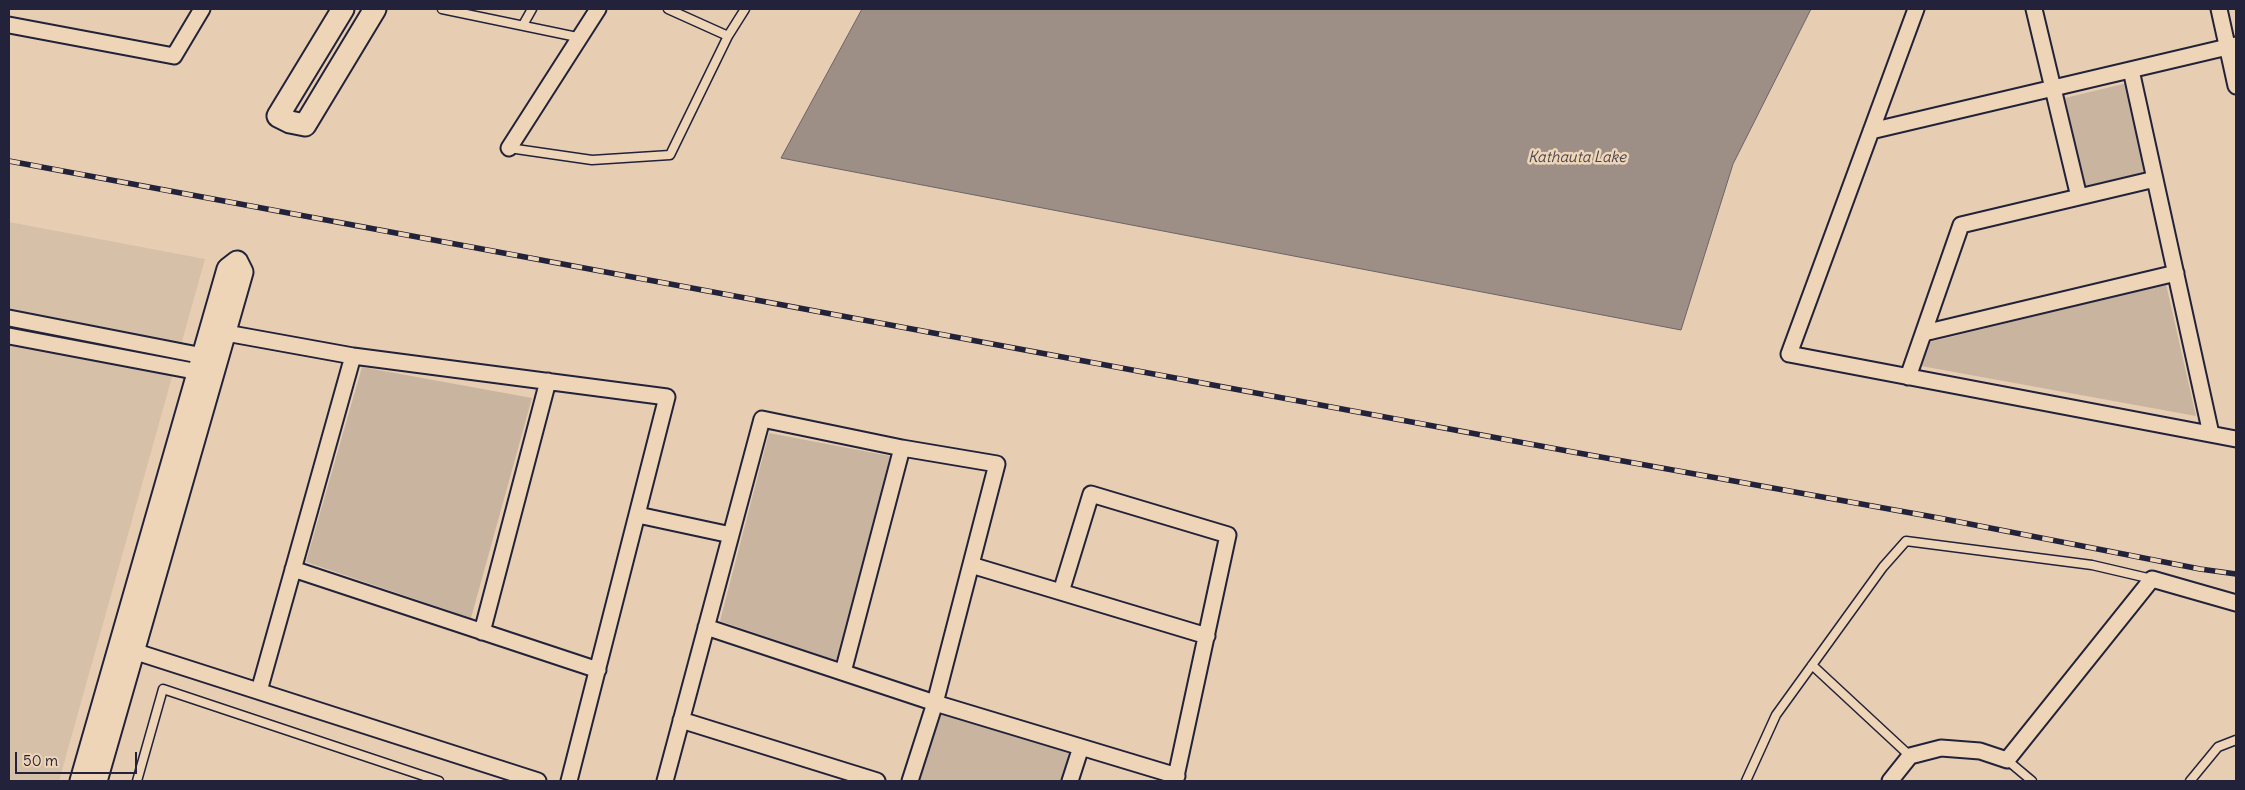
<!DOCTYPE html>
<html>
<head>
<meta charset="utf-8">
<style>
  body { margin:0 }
  #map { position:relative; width:2245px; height:790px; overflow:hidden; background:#e7ceb2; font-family:Delius,sans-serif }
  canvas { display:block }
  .frame { position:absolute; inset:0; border:10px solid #22223b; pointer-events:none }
  .scale { position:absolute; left:15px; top:752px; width:122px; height:22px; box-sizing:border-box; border:2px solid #22223b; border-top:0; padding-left:6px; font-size:15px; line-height:18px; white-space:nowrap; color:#22223b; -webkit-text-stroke:4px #efd5b7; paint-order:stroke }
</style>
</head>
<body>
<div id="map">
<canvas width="2245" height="790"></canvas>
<div class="frame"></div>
<div class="scale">50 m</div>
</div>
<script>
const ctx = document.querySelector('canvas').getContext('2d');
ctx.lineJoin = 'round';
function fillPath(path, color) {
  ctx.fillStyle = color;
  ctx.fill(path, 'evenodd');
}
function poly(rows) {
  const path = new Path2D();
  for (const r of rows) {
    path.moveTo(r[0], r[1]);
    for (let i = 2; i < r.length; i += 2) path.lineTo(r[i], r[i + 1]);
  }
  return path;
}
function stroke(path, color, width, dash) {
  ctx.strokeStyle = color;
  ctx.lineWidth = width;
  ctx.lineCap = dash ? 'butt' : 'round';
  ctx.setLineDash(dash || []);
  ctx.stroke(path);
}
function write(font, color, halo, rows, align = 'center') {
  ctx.font = font + ' Delius,sans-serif';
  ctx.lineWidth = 5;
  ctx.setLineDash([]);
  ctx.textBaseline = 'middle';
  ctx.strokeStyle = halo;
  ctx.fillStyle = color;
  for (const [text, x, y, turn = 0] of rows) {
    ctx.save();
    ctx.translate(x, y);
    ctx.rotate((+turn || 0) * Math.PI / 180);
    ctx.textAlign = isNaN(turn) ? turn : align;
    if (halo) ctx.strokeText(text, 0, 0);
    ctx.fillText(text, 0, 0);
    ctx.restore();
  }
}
fillPath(poly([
  [9,222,205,259,59,781,9,781]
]), '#d7c0a8');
fillPath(poly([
  [2127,83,2147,172,2085,186,2065,98],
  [2166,284,2196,416,1921,366,1930,342],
  [362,367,532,398,471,618,306,562],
  [769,433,890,456,838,661,720,621],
  [940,714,1070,753,1062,781,919,781]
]), '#c9b4a0');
const water = poly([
  [862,9,1811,9,1733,164,1681,330,781,158,862,9]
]);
fillPath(water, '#9e8f86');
stroke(water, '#6c6368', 1);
const lane = poly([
  [442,9,577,37],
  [668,9,728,36],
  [523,25,532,9],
  [509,148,592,160,670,155,728,36,745,9],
  [1812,665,1910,756],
  [2007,760,2032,781],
  [137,781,163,689,439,781],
  [1746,781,1776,715,1883,567,1906,541,2092,565,2152,579],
  [2190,781,2218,747,2236,740]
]);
const street = poly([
  [1916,9,1789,354,2236,439],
  [2034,9,2079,197],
  [2219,9,2236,86],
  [9,25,174,56,202,9],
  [2131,70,2211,434],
  [1871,131,2236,45],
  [509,148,598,9],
  [9,318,203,356,210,363],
  [215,331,353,356,667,397,569,781],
  [1924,333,2176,273],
  [9,336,199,372,208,369],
  [1908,377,1961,225,2155,179],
  [638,515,731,535],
  [971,565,1207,636],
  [293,569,598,670],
  [1061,592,1091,494,1228,535,1175,781],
  [706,627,935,703,1177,776],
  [482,632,548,381],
  [124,648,538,781],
  [843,672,902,448],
  [259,691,353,356],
  [681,720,877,781],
  [665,781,762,419,902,448,997,464,935,703,910,781],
  [1070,781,1081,747],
  [1890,781,1910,756,1941,748,1980,751,2007,760,2152,579,2236,603]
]);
const secondary = poly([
  [343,9,278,116,290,122,305,125,375,9],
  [81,781,228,269,237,262,242,272,96,781]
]);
stroke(lane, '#22223b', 11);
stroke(street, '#22223b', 19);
stroke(secondary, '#22223b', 25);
stroke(lane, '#efd5b7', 8);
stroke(street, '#efd5b7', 15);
stroke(secondary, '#efd5b7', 21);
const rail = poly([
  [9,161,1573,452,1939,518,2200,569,2236,574]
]);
stroke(rail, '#22223b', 5.5);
stroke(rail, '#efd5b7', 4, [11]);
write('italic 15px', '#474352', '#efd5b7', [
  ["Kathauta Lake",1577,158]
]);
</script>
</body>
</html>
